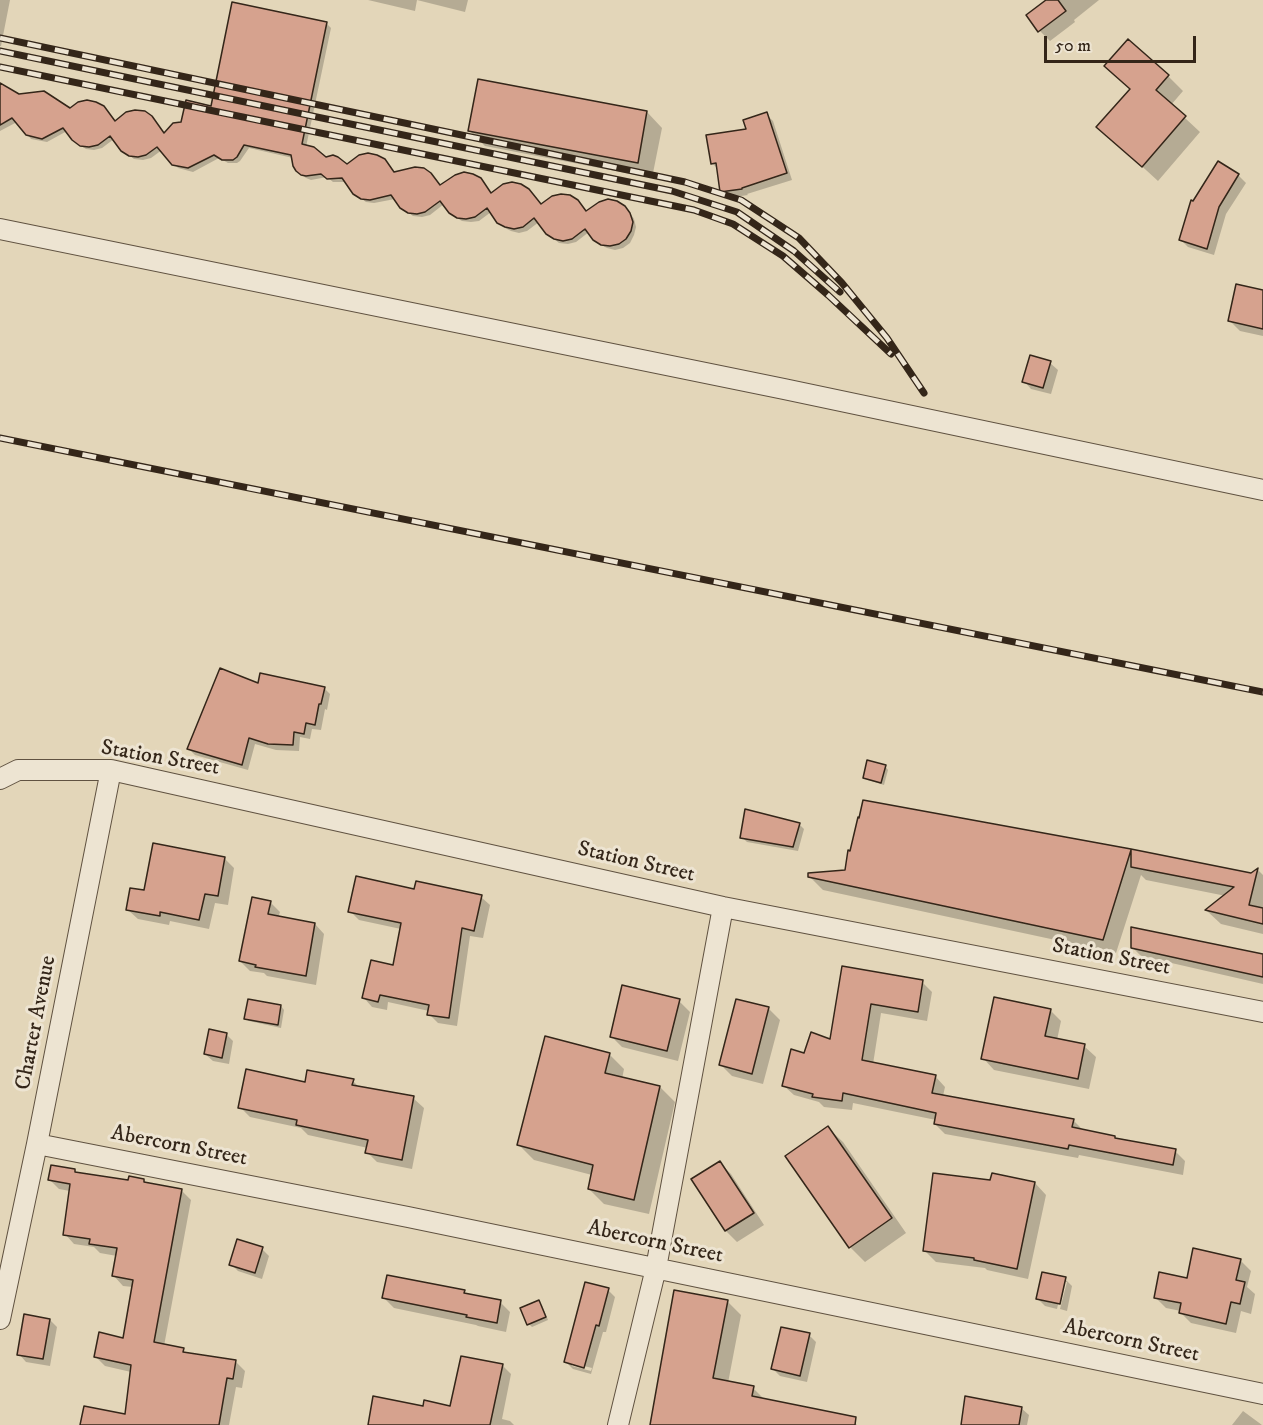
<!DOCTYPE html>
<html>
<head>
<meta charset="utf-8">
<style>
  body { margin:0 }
  #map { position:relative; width:1263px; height:1425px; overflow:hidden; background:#e3d6b9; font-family:"IM FELL DW Pica",serif }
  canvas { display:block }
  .scale { position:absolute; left:1044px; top:36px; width:152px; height:27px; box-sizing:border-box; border:3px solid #342619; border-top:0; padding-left:8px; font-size:18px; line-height:21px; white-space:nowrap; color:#342619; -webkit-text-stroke:4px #ede4d2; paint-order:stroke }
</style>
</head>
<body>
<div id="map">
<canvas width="1263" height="1425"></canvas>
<div class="scale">50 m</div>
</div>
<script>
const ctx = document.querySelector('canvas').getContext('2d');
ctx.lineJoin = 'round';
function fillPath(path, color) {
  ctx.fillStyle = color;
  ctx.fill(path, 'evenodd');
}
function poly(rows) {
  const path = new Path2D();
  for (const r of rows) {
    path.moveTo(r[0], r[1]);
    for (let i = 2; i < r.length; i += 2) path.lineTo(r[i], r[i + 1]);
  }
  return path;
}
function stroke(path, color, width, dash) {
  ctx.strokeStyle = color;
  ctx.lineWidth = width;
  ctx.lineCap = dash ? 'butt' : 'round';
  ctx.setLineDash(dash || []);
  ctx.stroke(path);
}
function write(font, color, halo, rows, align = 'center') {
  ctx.font = font + ' "IM FELL DW Pica",serif';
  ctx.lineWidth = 6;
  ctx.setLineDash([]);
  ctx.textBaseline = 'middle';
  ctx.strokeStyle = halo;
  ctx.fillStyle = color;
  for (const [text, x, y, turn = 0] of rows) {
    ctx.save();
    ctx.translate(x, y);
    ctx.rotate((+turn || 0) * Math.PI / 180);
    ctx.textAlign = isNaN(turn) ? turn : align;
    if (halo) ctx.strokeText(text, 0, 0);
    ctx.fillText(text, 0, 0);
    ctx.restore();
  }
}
fillPath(poly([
  [0,0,10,0,1,46,0,46],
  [368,0,468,0,465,12,417,0,415,11],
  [1048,0,1099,0,1074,20,1075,22,1050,41,1040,31,1028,15],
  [327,24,331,28,306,147,325,158,347,166,394,173,441,187,492,195,541,206,586,213,629,211,634,219,636,227,634,235,630,243,623,248,615,250,607,248,599,244,589,232,576,242,568,244,559,243,547,233,539,222,527,231,519,233,511,231,503,227,491,212,479,221,471,222,462,221,455,217,444,204,430,215,422,217,413,216,406,211,395,199,374,203,366,202,359,197,346,182,333,182,327,177,311,180,306,178,302,175,293,158,249,148,240,161,237,163,228,163,219,158,193,172,178,168,162,150,151,158,143,160,134,159,127,154,114,139,102,148,94,150,86,149,78,144,67,131,47,142,31,139,17,122,0,131,0,85,18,96,115,122,165,134,182,123,212,108],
  [1168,76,1183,91,1171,105,1200,132,1158,181,1099,127],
  [647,112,662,128,652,178,485,146,470,131],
  [766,114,773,121,792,180,747,194,748,195,728,198,721,192,718,169,712,163],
  [1219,163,1238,175,1246,183,1226,214,1214,255,1188,247,1181,240,1194,203],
  [1263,292,1263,336,1240,331,1230,321],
  [1050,363,1058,370,1051,394,1031,389,1024,381],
  [259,685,324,688,330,694,327,710,325,709,321,730,312,729,310,739,300,737,299,751,276,750,255,744,248,770,195,755,189,749],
  [885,766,888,770,884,785,868,780,865,777],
  [864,802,1131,851,1252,875,1258,870,1263,875,1263,934,1221,924,1207,911,1226,896,1146,880,1141,875,1116,953,823,890,809,876,846,871],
  [799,824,804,829,798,851,747,842,742,837],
  [224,858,234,868,228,905,215,903,209,929,170,921,169,925,138,919,128,910,145,892],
  [416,891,481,897,490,905,483,938,470,936,457,1026,438,1023,429,1014,429,1011,388,1002,387,1010,372,1007,364,998,394,967,401,929,359,920,350,911],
  [270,902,280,912,278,918,315,924,324,934,316,985,267,976,264,973,250,971,240,961],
  [1132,947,1263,956,1263,984,1141,956],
  [843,968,922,982,932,992,927,1021,881,1013,873,1064,935,1076,945,1087,943,1096,1073,1120,1083,1130,1116,1140,1175,1151,1185,1161,1183,1175,1079,1155,1078,1158,945,1134,935,1124,936,1120,853,1103,852,1110,824,1107,819,1102,794,1095,783,1085,805,1054,832,1041],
  [737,1000,769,1009,780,1020,763,1084,732,1076,721,1065],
  [679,1001,690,1012,678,1061,622,1047,611,1036],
  [281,1006,284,1010,281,1028,249,1021,245,1018],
  [1050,1010,1061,1021,1057,1040,1084,1046,1096,1057,1089,1089,994,1070,983,1058],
  [226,1034,233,1041,229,1064,213,1061,205,1054],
  [609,1054,624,1069,622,1079,660,1087,675,1102,649,1214,604,1204,589,1189,592,1175,534,1160,519,1145],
  [353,1081,360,1088,413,1098,424,1108,412,1169,377,1162,367,1152,368,1148,308,1135,301,1128,250,1117,240,1107,306,1083],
  [828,1128,843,1142,906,1233,865,1262,850,1247,787,1156],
  [720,1163,731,1174,764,1225,737,1242,726,1231],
  [75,1170,78,1174,129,1182,144,1180,147,1184,181,1190,191,1200,164,1346,183,1350,187,1354,235,1361,245,1371,242,1388,236,1387,229,1425,82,1425,126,1416,131,1372,105,1366,95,1356,124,1339,133,1287,123,1286,114,1276,117,1256,100,1253,94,1247,74,1244,65,1234,70,1191,59,1189,50,1180],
  [991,1182,1035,1183,1046,1195,1028,1279,987,1270,985,1268,936,1262,925,1251],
  [262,1249,269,1256,262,1279,238,1271,231,1264],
  [1240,1260,1251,1271,1247,1287,1255,1294,1251,1314,1241,1311,1236,1333,1191,1323,1181,1313,1181,1311,1166,1308,1155,1297],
  [1065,1279,1072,1286,1067,1311,1060,1309,1067,1282,1063,1282,1057,1309,1045,1306,1037,1298],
  [608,1290,615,1297,606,1332,603,1332,591,1374,573,1369,566,1362],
  [572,1363,592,1368,591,1371,572,1366],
  [464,1292,467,1295,500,1302,510,1312,506,1332,478,1326,476,1325,394,1308,384,1298],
  [727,1301,741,1315,728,1383,753,1388,766,1401,849,1417,857,1425,651,1425],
  [539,1302,542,1305,548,1320,532,1327,529,1324],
  [50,1320,57,1327,50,1366,26,1362,19,1354],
  [809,1335,816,1342,807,1382,780,1376,773,1369],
  [502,1365,511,1374,502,1419,510,1421,514,1425,369,1425,424,1408,451,1408],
  [1021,1408,1029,1415,1027,1425,962,1425],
  [1243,1411,1262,1425,1232,1425]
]), '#0003');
const building = poly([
  [1046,0,1058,0,1066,11,1038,32,1026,15,1046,0],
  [232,2,327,22,302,144,314,147,326,157,333,155,338,157,347,164,359,155,368,153,377,155,385,159,394,172,415,167,424,168,431,173,440,185,455,175,464,172,473,174,481,178,491,193,503,184,512,182,521,184,529,189,541,204,552,196,561,194,570,195,578,200,586,211,599,202,608,199,617,201,625,206,630,213,633,222,631,231,626,239,619,244,610,246,601,245,593,240,585,229,572,239,563,241,554,239,546,234,534,218,523,227,514,229,505,227,497,223,487,208,475,217,466,219,457,218,449,213,440,201,425,212,417,214,408,213,400,208,391,195,370,200,361,199,353,194,342,178,327,179,321,174,306,176,301,175,296,171,293,166,291,155,244,145,237,157,233,160,222,160,214,155,188,168,172,165,157,147,146,155,138,157,129,156,121,151,110,136,98,145,89,147,80,146,72,140,63,128,42,139,26,135,12,118,0,125,0,83,19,94,44,91,70,108,78,102,87,100,96,102,104,106,115,121,126,112,135,110,145,111,152,116,164,133,173,123,181,122,186,100,211,106,232,2],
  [1128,39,1169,75,1156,90,1186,116,1142,167,1096,127,1130,89,1104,66,1128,39],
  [478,79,647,111,638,163,468,131,478,79],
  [767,112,787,173,742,188,742,189,720,192,716,163,711,164,706,135,746,129,743,120,767,112],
  [1218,161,1239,174,1219,207,1207,249,1179,240,1191,200,1193,201,1218,161],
  [1236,284,1263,290,1263,329,1228,321,1236,284],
  [1030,355,1051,361,1043,388,1022,382,1030,355],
  [220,668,258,683,260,673,325,687,321,704,319,704,315,725,306,723,304,734,294,732,293,745,268,744,249,738,242,765,187,749,220,668],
  [867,760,886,765,881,783,863,778,867,760],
  [863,800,1131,849,1251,873,1258,868,1249,905,1263,908,1263,924,1205,910,1234,887,1131,867,1131,850,1103,940,808,877,808,873,845,870,848,850,850,851,858,817,859,818,863,800],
  [745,809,800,823,793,847,740,838,745,809],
  [153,843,225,857,218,896,205,894,199,920,160,912,160,916,126,910,130,888,144,890,153,843],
  [356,876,414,889,416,881,482,895,474,931,462,928,449,1018,427,1015,429,1005,380,995,378,1002,362,998,371,960,393,965,401,923,348,912,356,876],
  [252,897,271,901,268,914,315,923,306,976,255,967,256,965,239,961,252,897],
  [1131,927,1263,954,1263,977,1131,948,1131,927],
  [842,966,923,980,918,1012,871,1004,862,1060,936,1075,932,1093,1074,1119,1072,1127,1115,1136,1115,1138,1176,1149,1173,1165,1069,1145,1068,1149,934,1124,936,1113,843,1093,842,1101,812,1097,813,1094,782,1086,791,1049,804,1053,811,1032,830,1039,842,966],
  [622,985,680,999,667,1051,610,1037,622,985],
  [994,997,1051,1009,1045,1036,1085,1044,1078,1079,981,1059,994,997],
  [248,999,281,1005,278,1025,244,1019,248,999],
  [736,999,769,1007,752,1074,719,1065,736,999],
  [209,1029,227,1033,222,1058,204,1054,209,1029],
  [545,1036,610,1053,605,1073,660,1086,634,1200,588,1189,593,1165,517,1145,545,1036],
  [246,1069,305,1082,307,1070,354,1079,352,1085,414,1096,402,1160,365,1153,368,1140,296,1125,297,1120,238,1108,246,1069],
  [828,1126,892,1218,849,1248,785,1156,828,1126],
  [720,1161,754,1213,725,1231,691,1179,720,1161],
  [51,1165,75,1169,75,1172,128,1180,129,1176,144,1179,144,1182,182,1189,154,1342,184,1348,183,1352,236,1360,233,1379,227,1378,219,1425,80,1425,84,1406,125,1414,131,1365,94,1357,99,1332,123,1338,133,1280,112,1276,117,1248,89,1244,90,1239,63,1235,70,1184,48,1180,51,1165],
  [933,1173,990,1180,992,1173,1035,1182,1017,1269,974,1260,974,1258,923,1251,933,1173],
  [237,1239,263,1247,255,1273,229,1265,237,1239],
  [1193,1248,1241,1259,1236,1280,1245,1282,1240,1304,1231,1302,1226,1324,1179,1313,1181,1303,1154,1298,1159,1272,1187,1278,1193,1248],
  [1042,1272,1066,1277,1060,1304,1036,1299,1042,1272],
  [387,1275,465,1290,464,1293,501,1300,497,1323,466,1317,467,1315,382,1298,387,1275],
  [585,1282,609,1288,599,1326,596,1325,584,1368,564,1362,585,1282],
  [674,1290,728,1300,713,1378,754,1386,752,1396,856,1417,855,1425,650,1425,674,1290],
  [539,1300,546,1317,527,1325,520,1308,539,1300],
  [24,1314,50,1319,43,1359,17,1355,24,1314],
  [781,1327,810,1333,800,1376,771,1369,781,1327],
  [461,1356,503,1364,490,1425,368,1425,373,1396,423,1406,424,1400,450,1406,461,1356],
  [965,1396,1022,1407,1019,1425,961,1425,965,1396]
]);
fillPath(building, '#d6a28e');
stroke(building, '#342619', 1.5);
const minor = poly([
  [0,229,784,389,1263,490],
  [0,779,18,770,111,770,723,907,1263,1012],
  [37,1144,408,1217,1263,1394],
  [0,1319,37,1144,111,770],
  [618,1425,656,1268,723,907]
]);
stroke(minor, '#605241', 22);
stroke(minor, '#ede4d2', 20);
const rail = poly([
  [0,38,685,182,741,200,799,238,842,283,887,338,924,393],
  [0,51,672,191,737,212,794,251,840,292],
  [0,67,694,210,733,224,783,256,828,295,891,354],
  [0,438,1263,692]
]);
stroke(rail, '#342619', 7);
stroke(rail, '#ede4d2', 4.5, [14]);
write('22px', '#342619', '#ede4d2', [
  ["Station Street",160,759,10],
  ["Station Street",636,863,13],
  ["Station Street",1111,958,11],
  ["Charter Avenue",37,1023,-79],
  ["Abercorn Street",179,1147,11],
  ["Abercorn Street",655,1243,12],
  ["Abercorn Street",1131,1342,12]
]);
</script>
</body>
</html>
